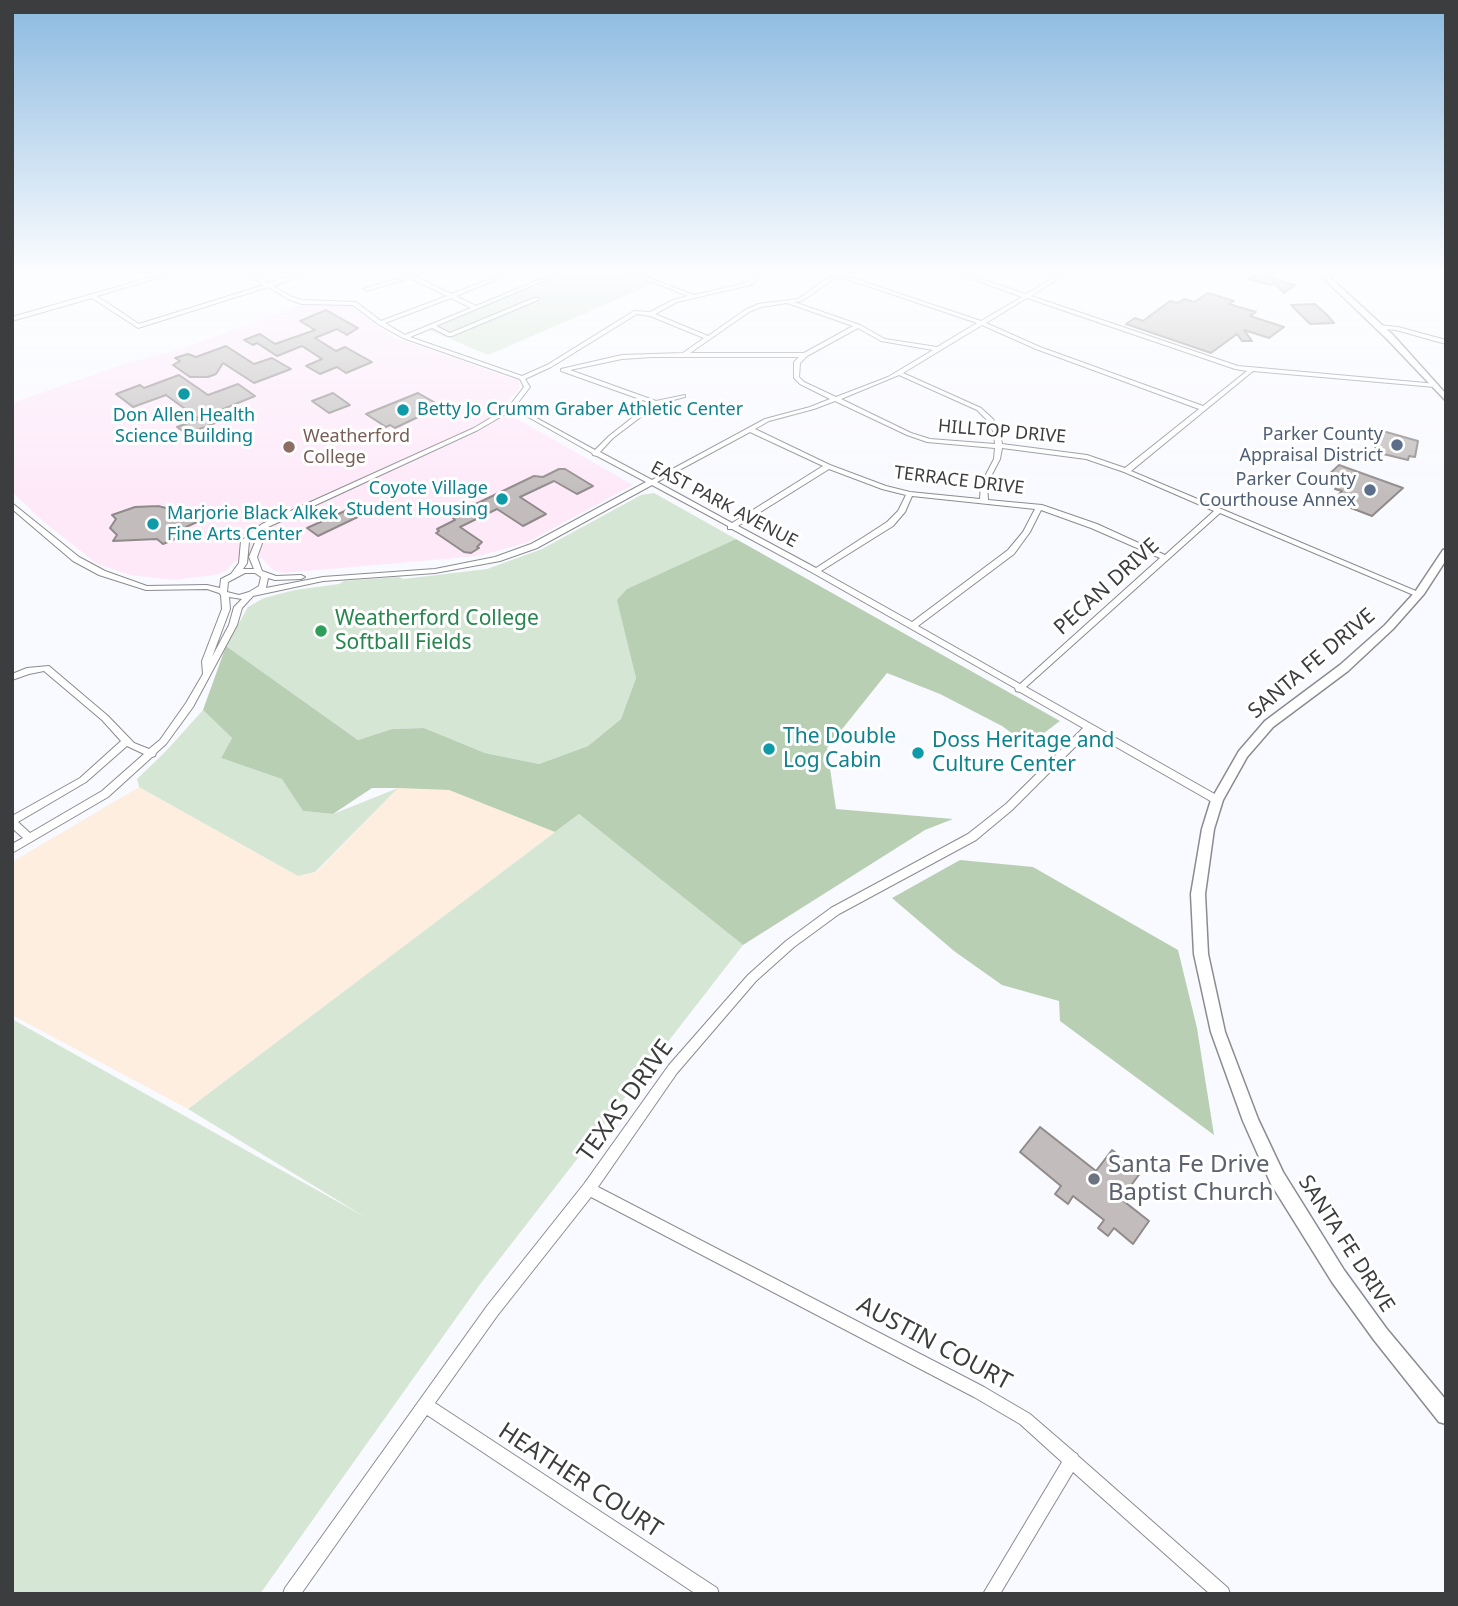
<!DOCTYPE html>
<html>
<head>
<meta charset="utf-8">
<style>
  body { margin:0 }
  #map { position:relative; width:1458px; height:1606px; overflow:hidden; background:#f9faff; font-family:"Noto Sans",sans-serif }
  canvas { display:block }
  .frame { position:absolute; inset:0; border:14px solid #3c3d3e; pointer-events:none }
</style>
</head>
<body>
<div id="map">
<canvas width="1458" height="1606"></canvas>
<div class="frame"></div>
</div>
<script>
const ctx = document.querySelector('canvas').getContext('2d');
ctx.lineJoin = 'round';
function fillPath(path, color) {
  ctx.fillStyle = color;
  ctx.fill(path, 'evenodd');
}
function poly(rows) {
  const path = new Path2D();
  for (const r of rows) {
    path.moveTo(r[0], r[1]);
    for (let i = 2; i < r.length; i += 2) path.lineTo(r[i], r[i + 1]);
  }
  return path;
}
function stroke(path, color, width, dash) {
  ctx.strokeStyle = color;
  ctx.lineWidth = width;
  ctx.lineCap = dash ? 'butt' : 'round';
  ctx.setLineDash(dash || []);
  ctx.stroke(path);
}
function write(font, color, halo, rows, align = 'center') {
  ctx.font = font + ' "Noto Sans",sans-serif';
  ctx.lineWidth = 6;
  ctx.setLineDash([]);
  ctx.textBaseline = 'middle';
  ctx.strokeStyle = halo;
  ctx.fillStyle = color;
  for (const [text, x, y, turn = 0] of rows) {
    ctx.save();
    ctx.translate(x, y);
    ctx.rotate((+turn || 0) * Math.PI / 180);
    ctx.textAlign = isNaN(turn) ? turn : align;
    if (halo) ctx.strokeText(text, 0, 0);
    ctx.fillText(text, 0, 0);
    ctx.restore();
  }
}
fillPath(poly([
  [139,787,298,876,316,872,398,788,449,790,555,832,188,1109,12,1015,12,862]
]), '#fdeee0');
fillPath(poly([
  [303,304,348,304,393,337,518,380,520,384,518,390,500,409,633,485,526,543,479,556,283,573,273,570,262,558,235,561,226,571,215,575,173,580,130,575,97,564,44,522,12,492,12,403,122,365,181,349]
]), '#fee9f9');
fillPath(poly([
  [571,270,619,270,653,284,488,355,429,330],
  [654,493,736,539,628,589,629,646,636,678,621,719,588,746,539,764,485,753,424,728,392,729,358,740,226,646,248,607,264,598,295,590,339,584,344,581,399,577,403,579,487,569,542,549,641,495],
  [203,710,232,738,221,758,283,779,303,811,333,814,398,788,315,872,298,876,139,787,137,779,166,751],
  [579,814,743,945,481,1283,260,1594,12,1594,12,1019,365,1217,188,1109]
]), '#d6e6d4');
fillPath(poly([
  [736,539,1060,721,1028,745,1002,726,940,694,887,673,827,748,836,809,953,819,925,830,743,945,579,814,555,832,449,790,398,788,372,788,333,814,303,811,282,779,221,758,232,738,203,710,226,646,358,740,392,729,424,728,485,753,539,764,588,746,621,719,636,678,617,600,627,589],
  [960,860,1033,867,1178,950,1197,1028,1214,1135,1060,1021,1059,1001,1002,985,954,951,892,898]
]), '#b8cfb4');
const building = poly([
  [1259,272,1277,280,1295,285,1284,293,1274,283,1270,285,1249,279,1259,272],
  [1208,293,1234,301,1229,304,1256,312,1250,316,1284,327,1269,338,1244,330,1252,341,1242,341,1237,334,1211,353,1126,324,1135,318,1143,321,1170,301,1178,303,1184,299,1194,302,1208,293],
  [1315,304,1328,316,1334,323,1310,324,1291,305,1315,304],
  [326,310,358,328,347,335,337,329,315,338,336,351,345,347,372,362,346,373,337,367,320,374,306,366,322,359,302,346,277,356,257,343,253,345,244,340,260,334,275,344,315,330,300,321,326,310],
  [226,346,254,364,272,358,291,369,254,383,223,363,216,374,208,377,190,377,173,365,180,361,175,358,188,354,196,357,226,346],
  [179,375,208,395,238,384,255,396,223,409,233,416,187,434,177,427,199,419,166,395,133,407,116,394,140,385,144,388,179,375],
  [333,393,350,405,329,413,312,401,333,393],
  [418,393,441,406,395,428,390,425,386,427,366,414,418,393],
  [1372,428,1418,441,1415,457,1409,456,1408,460,1375,452,1376,442,1371,441,1372,428],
  [1339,465,1403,488,1372,516,1333,501,1342,491,1335,489,1340,484,1325,478,1339,465],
  [559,469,565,469,593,486,577,494,554,481,520,497,546,514,523,526,497,509,460,527,482,542,477,547,479,548,471,553,464,552,436,533,439,531,437,529,455,520,453,518,457,516,455,514,534,476,543,477,559,469],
  [158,506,186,513,197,522,186,527,192,532,163,544,157,539,113,541,117,535,110,528,116,519,112,515,135,507,158,506],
  [356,506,366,513,318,536,307,528,356,506],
  [1040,1127,1096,1171,1112,1150,1141,1172,1121,1199,1149,1221,1133,1244,1114,1228,1108,1236,1098,1228,1104,1220,1073,1196,1068,1204,1055,1194,1061,1186,1020,1152,1040,1127]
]);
fillPath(building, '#c2bdbc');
stroke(building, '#908b8a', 2);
const minor = poly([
  [176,270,184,270,97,296,139,324,264,285,240,270,245,270,269,283,312,270,319,270,273,286,292,297,302,300,356,302,381,321,447,296,410,278,366,291,363,289,406,276,396,270,402,270,411,274,426,270,433,270,415,276,451,294,515,270,521,270,456,296,476,306,563,270,569,270,436,326,450,333,534,298,538,298,538,300,452,336,448,336,432,328,410,337,522,376,547,365,634,311,650,312,673,300,688,296,622,270,628,270,694,295,746,283,767,270,772,270,750,285,677,302,655,314,708,336,745,310,758,304,798,299,833,274,823,270,836,272,842,271,841,274,981,321,1022,297,947,270,954,270,1026,294,1067,270,1072,270,1031,296,1238,366,1437,384,1438,385,1435,387,1253,371,1131,471,1423,594,1419,596,1416,596,1220,513,1026,687,1220,797,1222,800,1220,803,1214,803,1090,732,1012,810,976,840,839,914,794,947,756,981,677,1073,598,1187,984,1387,1030,1414,1074,1452,1077,1454,1078,1456,1228,1588,1230,1594,1210,1594,1073,1472,1000,1594,983,1594,1062,1462,1020,1424,974,1397,591,1197,497,1316,435,1403,717,1588,719,1594,696,1594,427,1415,301,1594,283,1594,285,1588,487,1306,584,1184,669,1065,748,975,786,941,831,908,968,834,1006,804,1083,728,1020,692,1016,691,1015,688,813,573,732,529,728,529,728,526,652,485,537,548,500,561,435,573,323,581,253,596,242,608,237,625,193,707,166,744,156,753,155,756,152,757,108,797,12,853,12,844,23,838,12,828,12,816,80,778,121,741,102,720,44,671,29,674,12,680,12,674,27,668,49,666,108,716,134,743,149,749,160,740,186,703,203,674,202,661,222,609,221,595,219,593,207,589,146,590,99,575,73,561,12,509,12,503,79,557,105,571,147,586,207,585,220,588,221,579,231,574,239,563,241,541,262,524,474,428,512,405,511,404,524,387,520,379,403,338,378,324,353,305,301,304,288,299,268,287,138,328,92,298,12,321,12,317,176,270],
  [838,276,977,323,937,347,885,339,860,325,794,302,802,301,838,276],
  [451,298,471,308,405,335,385,323,451,298],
  [1027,298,1235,369,1247,371,1203,406,1040,347,986,323,1027,298],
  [787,303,853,326,804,353,690,353,749,312,761,307,787,303],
  [637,314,650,316,704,338,683,353,622,355,561,369,561,371,651,403,609,436,595,450,520,409,517,404,530,387,525,379,551,367,637,314],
  [982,325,1036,349,1199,409,1125,468,1087,455,1002,444,1000,433,993,419,981,408,903,373,982,325],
  [858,328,881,341,933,350,888,377,836,397,804,382,799,377,800,363,807,356,858,328],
  [652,357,799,357,794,362,794,378,800,384,830,399,810,407,765,419,652,480,600,452,613,438,658,404,685,397,685,395,656,401,570,370,622,359,652,357],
  [899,375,977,410,987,420,994,433,995,444,930,439,911,433,841,399,899,375],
  [835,401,907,435,927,442,995,448,994,459,981,484,980,499,910,492,886,486,830,465,755,429,769,421,814,409,835,401],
  [514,409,592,453,593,455,597,456,646,482,531,544,495,557,435,569,323,577,266,588,268,578,275,580,301,579,305,577,301,575,276,576,262,571,257,557,268,527,478,430,514,409],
  [750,432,823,466,732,523,657,482,750,432],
  [1002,448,1086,459,1124,472,1214,511,1165,555,1097,524,1042,505,988,500,987,484,1000,459,1002,448],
  [829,469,882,489,906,495,898,511,887,522,816,568,738,526,829,469],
  [912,496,1035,509,1023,532,1008,550,912,622,821,571,893,526,905,512,912,496],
  [1041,510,1091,528,1160,558,1020,684,918,626,1014,554,1030,532,1041,510],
  [258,535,249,557,254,569,243,569,247,563,249,542,258,535],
  [245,573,255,573,261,577,259,586,249,592,239,595,227,592,228,582,245,573],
  [229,597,242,599,234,607,229,625,212,657,230,609,229,597],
  [127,746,144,754,102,791,30,833,18,822,86,782,127,746],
  [1283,270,1299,270,1326,274,1323,276,1283,270],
  [1377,325,1398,327,1446,340,1446,344,1396,330,1375,328,1375,326,1377,325]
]);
const major = poly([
  [1315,270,1322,270,1393,335,1446,394,1446,401,1387,339,1315,270],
  [1446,549,1446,560,1424,594,1393,629,1348,671,1273,727,1247,757,1223,800,1214,829,1205,894,1208,954,1225,1032,1258,1119,1283,1172,1344,1270,1386,1328,1446,1400,1446,1424,1439,1422,1374,1340,1332,1282,1271,1184,1243,1121,1211,1032,1194,954,1191,894,1202,829,1211,800,1239,751,1265,721,1340,665,1385,625,1415,592,1443,550,1446,549]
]);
stroke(minor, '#8a8c90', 2);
stroke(major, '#8a8c90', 3);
fillPath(minor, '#fff');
fillPath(major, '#fff');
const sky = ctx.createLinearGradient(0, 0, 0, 495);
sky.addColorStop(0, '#8bb9e0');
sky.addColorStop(0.55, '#fcfdff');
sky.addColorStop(1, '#fcfdff00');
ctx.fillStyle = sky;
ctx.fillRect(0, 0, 1458, 495);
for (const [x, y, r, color] of [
  [184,394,7,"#0f9aa8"],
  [403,410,7,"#0f9aa8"],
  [1397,445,7,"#5c6f8a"],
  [289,447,7,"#8d6e63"],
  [1370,490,7,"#5c6f8a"],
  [502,499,7,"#0f9aa8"],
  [153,524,7,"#0f9aa8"],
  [321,631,7,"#2e9e5b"],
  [769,749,7,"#0f9aa8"],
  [918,753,7,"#0f9aa8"],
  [1094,1179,7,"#6b7280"]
]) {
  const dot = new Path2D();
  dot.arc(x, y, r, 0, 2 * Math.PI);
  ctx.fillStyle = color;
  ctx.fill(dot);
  stroke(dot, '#fff', 2.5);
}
write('18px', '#0d838f', '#fff', [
  ["Betty Jo Crumm Graber Athletic Center",417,410],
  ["Don Allen Health",184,416,"center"],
  ["Science Building",184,437,"center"],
  ["Coyote Village",488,489,"right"],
  ["Student Housing",488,510,"right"],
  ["Marjorie Black Alkek",167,514],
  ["Fine Arts Center",167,535]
], 'left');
write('18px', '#3c3d3e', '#fff', [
  ["HILLTOP DRIVE",1002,432,5],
  ["TERRACE DRIVE",959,481,7],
  ["EAST PARK AVENUE",724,505,28]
]);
write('18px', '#4e5e75', '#fff', [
  ["Parker County",1383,435],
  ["Appraisal District",1383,456],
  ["Parker County",1356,480],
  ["Courthouse Annex",1356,501]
], 'right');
write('18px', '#785e54', '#fff', [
  ["Weatherford",303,437],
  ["College",303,458]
], 'left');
write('21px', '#3c3d3e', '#fff', [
  ["PECAN DRIVE",1107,587,-42],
  ["SANTA FE DRIVE",1312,664,-40],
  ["SANTA FE DRIVE",1346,1244,57]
]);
write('21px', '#27864d', '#fff', [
  ["Weatherford College",335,619],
  ["Softball Fields",335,643]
], 'left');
write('21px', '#0d838f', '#fff', [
  ["The Double",783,737],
  ["Log Cabin",783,761],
  ["Doss Heritage and",932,741],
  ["Culture Center",932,765]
], 'left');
write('24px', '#3c3d3e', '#fff', [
  ["TEXAS DRIVE",626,1101,-54],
  ["AUSTIN COURT",934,1344,28],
  ["HEATHER COURT",580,1481,33]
]);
write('24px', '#5b616d', '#fff', [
  ["Santa Fe Drive",1108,1165],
  ["Baptist Church",1108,1193]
], 'left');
</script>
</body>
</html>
